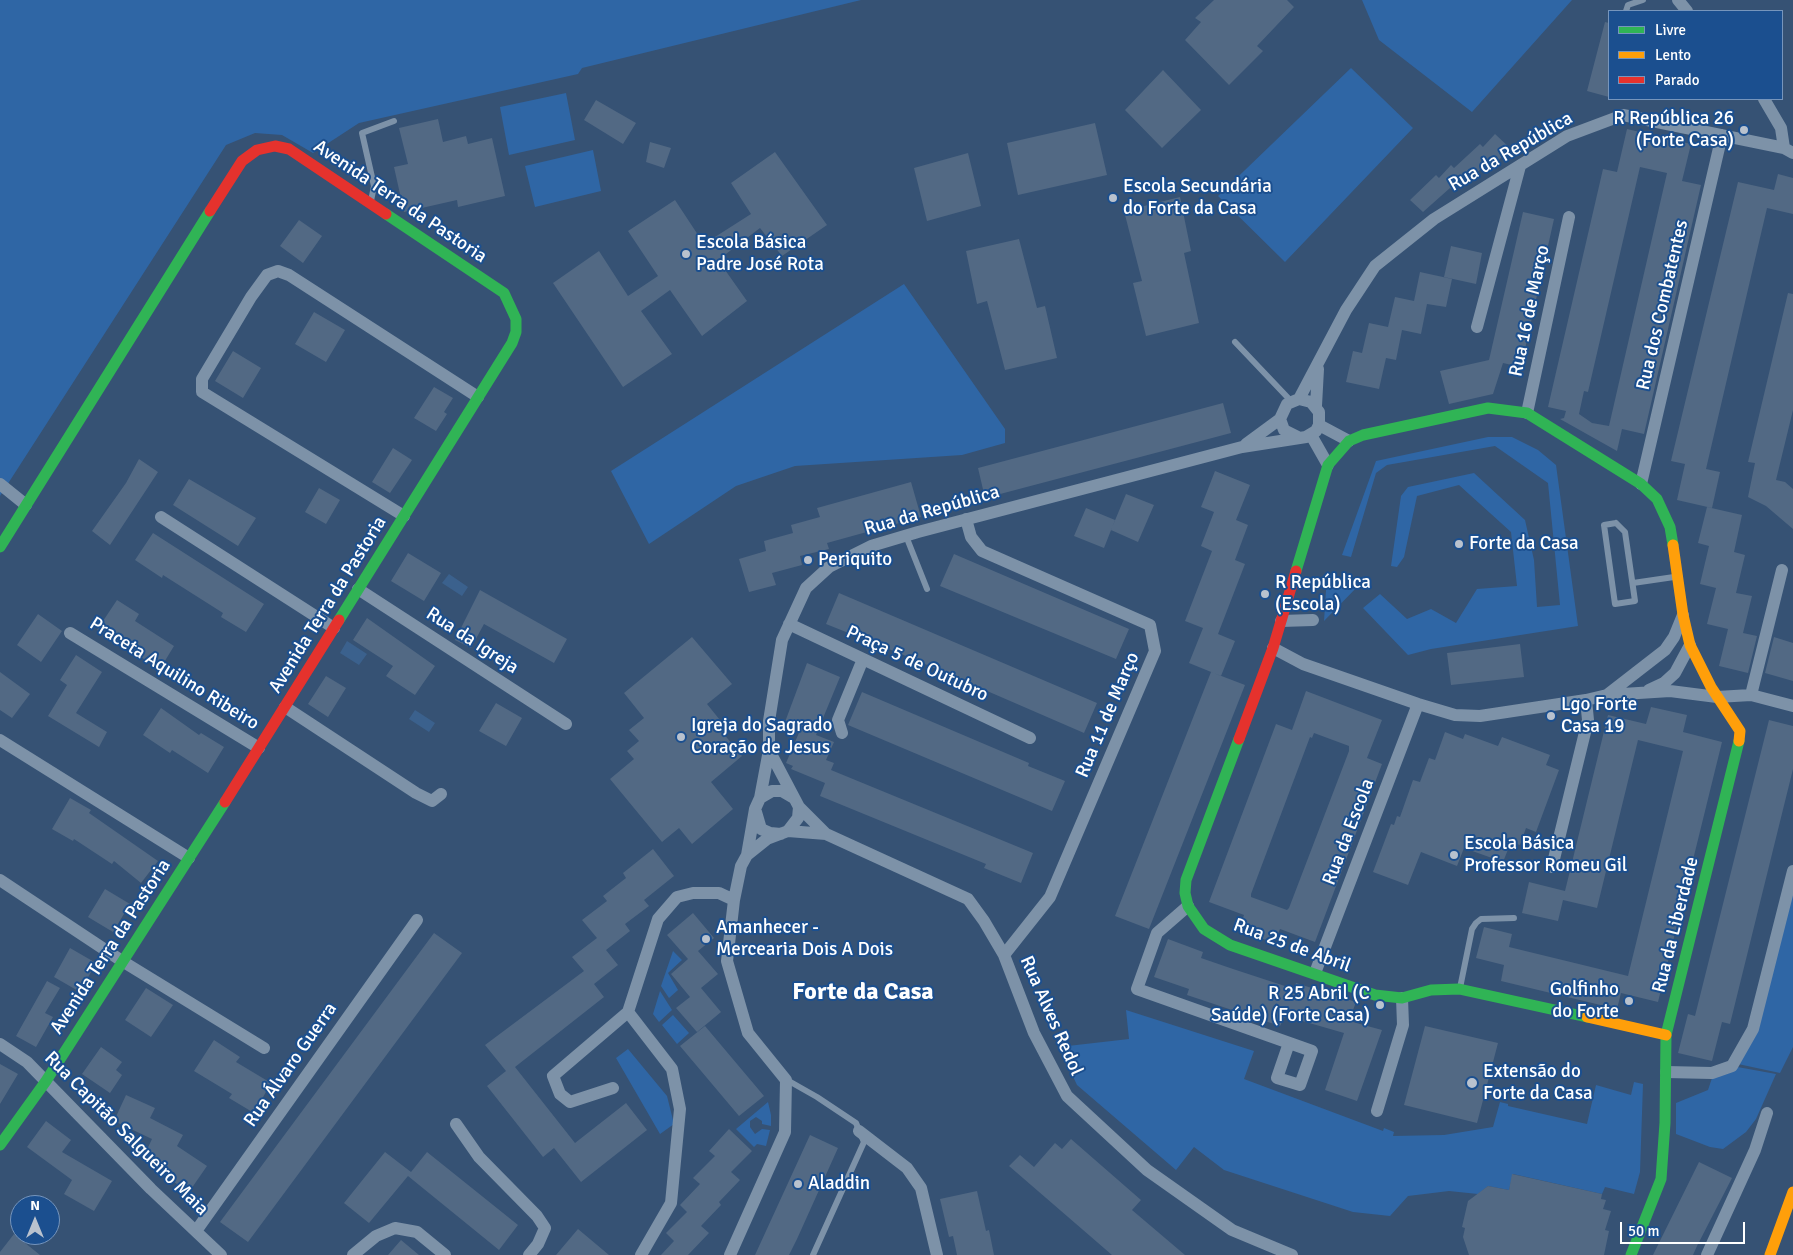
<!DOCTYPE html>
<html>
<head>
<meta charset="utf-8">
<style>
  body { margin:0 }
  #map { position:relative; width:1793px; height:1255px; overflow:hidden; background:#365274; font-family:Signika,sans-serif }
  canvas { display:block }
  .legend { position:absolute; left:1608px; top:10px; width:175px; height:90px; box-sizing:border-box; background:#1b4f8f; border:1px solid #7695bc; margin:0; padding:6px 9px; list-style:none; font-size:15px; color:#fff }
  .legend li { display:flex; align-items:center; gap:10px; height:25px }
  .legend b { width:25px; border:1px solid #7695bc }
  .north { position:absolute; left:10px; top:1195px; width:50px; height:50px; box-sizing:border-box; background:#1b4f8f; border:1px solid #7695bc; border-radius:50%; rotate:0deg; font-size:14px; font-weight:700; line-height:20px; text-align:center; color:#fff }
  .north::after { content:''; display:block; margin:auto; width:18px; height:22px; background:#b9c2ce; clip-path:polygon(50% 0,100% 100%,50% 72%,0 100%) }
  .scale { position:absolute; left:1620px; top:1222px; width:125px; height:22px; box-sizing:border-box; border:2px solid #fff; border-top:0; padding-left:6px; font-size:15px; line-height:18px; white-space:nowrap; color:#fff; -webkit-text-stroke:4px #1b4f8f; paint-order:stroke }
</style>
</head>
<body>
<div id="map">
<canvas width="1793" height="1255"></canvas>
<ul class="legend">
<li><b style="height:6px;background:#30b455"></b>Livre</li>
<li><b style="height:6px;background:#ff9f0a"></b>Lento</li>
<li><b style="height:6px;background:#e5322d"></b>Parado</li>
</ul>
<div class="north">N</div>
<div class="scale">50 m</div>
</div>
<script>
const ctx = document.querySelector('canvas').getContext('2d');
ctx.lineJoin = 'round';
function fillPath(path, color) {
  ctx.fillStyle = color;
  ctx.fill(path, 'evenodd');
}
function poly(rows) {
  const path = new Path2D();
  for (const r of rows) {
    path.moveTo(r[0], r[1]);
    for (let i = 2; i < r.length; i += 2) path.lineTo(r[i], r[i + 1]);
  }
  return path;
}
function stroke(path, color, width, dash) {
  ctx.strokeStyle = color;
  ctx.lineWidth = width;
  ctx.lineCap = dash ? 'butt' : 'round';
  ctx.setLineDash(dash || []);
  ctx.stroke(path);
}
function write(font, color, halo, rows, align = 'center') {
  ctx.font = font + ' Signika,sans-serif';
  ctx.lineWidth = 4;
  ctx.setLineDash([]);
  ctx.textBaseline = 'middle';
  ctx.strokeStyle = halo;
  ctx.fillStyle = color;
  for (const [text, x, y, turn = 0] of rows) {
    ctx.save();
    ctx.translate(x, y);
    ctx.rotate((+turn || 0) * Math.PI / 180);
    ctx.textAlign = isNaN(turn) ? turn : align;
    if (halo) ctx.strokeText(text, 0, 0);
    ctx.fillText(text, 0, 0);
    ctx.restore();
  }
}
fillPath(poly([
  [0,0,861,0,582,68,578,74,359,123,313,153,282,135,255,133,226,145,0,496],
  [1362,0,1572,0,1472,112,1379,40],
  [1351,68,1413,128,1285,262,1218,196],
  [566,93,575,140,509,155,500,107],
  [593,150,601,191,535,207,525,166],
  [904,284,1005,429,1005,443,962,455,795,466,736,486,649,544,611,471],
  [1488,437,1512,437,1538,450,1556,465,1578,626,1431,649,1408,655,1363,608,1380,594,1407,619,1431,609,1456,623,1477,589,1517,586,1511,532,1459,485,1417,496,1404,557,1397,567,1391,566,1401,496,1408,487,1474,473,1525,520,1534,560,1537,607,1560,605,1548,483,1495,446,1387,465,1376,473,1351,557,1342,555,1376,461],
  [1327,574,1360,584,1324,621,1327,575],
  [1793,884,1793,1047,1780,1073,1738,1064],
  [673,951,682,960,668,973,678,990,669,998,661,986],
  [660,991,672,1010,659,1022,653,1014],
  [1126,1010,1254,1051,1244,1079,1383,1131,1384,1128,1394,1132,1393,1136,1444,1135,1493,1127,1500,1102,1508,1104,1508,1106,1587,1124,1596,1085,1631,1095,1634,1082,1643,1084,1640,1172,1634,1194,1605,1187,1602,1194,1513,1174,1509,1190,1488,1186,1478,1194,1449,1191,1408,1196,1390,1216,1353,1212,1224,1170,1194,1147,1176,1170,1077,1085,1059,1047,1129,1039],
  [673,1015,689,1033,677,1044,662,1025],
  [628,1049,667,1096,674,1124,660,1134,616,1058],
  [1732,1066,1776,1074,1756,1119,1746,1132,1723,1149,1710,1147,1676,1134,1676,1103,1708,1090,1714,1072],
  [768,1102,771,1115,771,1126,762,1124,762,1121,756,1117,750,1121,750,1127,755,1134,762,1129,770,1130,766,1146,757,1144,754,1147,736,1129]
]), '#2f66a5');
fillPath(poly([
  [449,574,468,587,462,596,442,583],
  [347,641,367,654,359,665,340,653],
  [415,710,435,723,429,732,409,719]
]), '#3b618d');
fillPath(poly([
  [1214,0,1287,0,1294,7,1257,46,1263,51,1229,85,1185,40,1201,22,1195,18],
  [1605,22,1609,23,1609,97,1587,91],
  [1163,70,1201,110,1162,148,1125,110],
  [596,100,636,123,623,144,584,120],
  [438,119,443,142,466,136,468,144,492,138,505,196,458,207,457,200,404,212,394,167,408,164,399,128],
  [1095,123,1107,175,1018,195,1007,143],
  [1627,129,1691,144,1682,181,1701,185,1644,434,1622,429,1617,451,1560,419,1564,418,1566,411,1548,407,1603,169,1617,172],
  [1640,167,1667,173,1609,426,1592,423,1579,414,1584,391,1588,392],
  [1495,134,1510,148,1498,161,1493,157,1468,181,1465,179,1454,191,1450,188,1423,212,1410,200,1436,175,1439,178,1451,165,1454,168,1480,144,1483,147],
  [650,142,671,148,664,168,646,162],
  [775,152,827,225,782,256,760,228,718,260,747,301,702,336,670,290,641,311,672,354,623,387,553,283,599,251,628,296,658,276,628,231,675,200,704,244,751,214,731,183],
  [968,153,981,206,927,221,914,168],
  [1778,174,1793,178,1793,214,1767,208,1706,469,1720,472,1712,508,1677,500,1685,464,1671,461,1738,182,1774,190],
  [1180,197,1191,251,1184,253,1199,323,1146,336,1133,283,1142,281,1124,211],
  [1523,212,1554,219,1521,367,1503,363,1493,394,1449,404,1440,371,1489,360],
  [299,220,322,236,303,263,280,246],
  [1019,239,1037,308,1045,306,1057,358,1005,370,987,301,977,304,966,251],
  [1451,246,1482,253,1476,284,1444,277],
  [1420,272,1452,279,1446,307,1427,304,1421,334,1402,330,1396,360,1386,358,1379,389,1346,382,1353,351,1362,353,1369,323,1388,327,1395,297,1414,301],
  [1788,293,1793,294,1793,410,1776,480,1785,482,1793,489,1793,529,1766,506,1748,497,1755,463,1748,462],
  [314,312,345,330,326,362,295,344],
  [233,351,261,368,243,398,215,381],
  [434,387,453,398,444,412,447,414,436,431,414,418],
  [1223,403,1231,433,985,498,978,468],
  [393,448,412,460,390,493,372,482],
  [139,459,158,472,110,545,92,531,126,483],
  [1215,471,1250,485,1236,520,1248,525,1235,560,1245,564,1218,634,1235,641,1221,676,1189,663,1203,628,1185,621,1212,551,1201,546,1214,512,1201,507],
  [189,479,256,518,238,546,173,505],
  [911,482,921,517,827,543,829,549,800,556,802,565,772,573,776,585,749,592,739,559,766,551,764,541,793,533,791,525,820,517,817,508],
  [319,488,340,500,326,524,305,512],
  [1126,494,1154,505,1138,542,1111,530],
  [1707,507,1742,515,1734,552,1745,555,1736,593,1752,596,1743,633,1757,636,1748,673,1719,666,1728,629,1707,624,1716,588,1700,584,1709,546,1698,543],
  [1086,508,1115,520,1104,548,1074,536],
  [153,533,264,604,246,632,221,617,223,613,163,575,162,578,135,560],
  [408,553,441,573,424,601,391,581],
  [954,554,1129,629,1116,659,940,586],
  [480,590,567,639,554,663,484,624,471,648,455,640],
  [839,593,1097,703,1084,733,911,658,826,624],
  [117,600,139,614,135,621,174,646,160,669,97,630],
  [38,614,62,631,41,662,17,645],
  [367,618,435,666,415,695,386,676,393,666,353,640],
  [692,637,732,684,707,704,728,730,723,733,742,756,711,782,733,809,692,844,679,828,662,842,610,779,634,759,627,751,639,741,629,730,644,718,624,693],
  [1774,637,1793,643,1793,681,1765,673],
  [1520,644,1524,677,1451,685,1447,653],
  [76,655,102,672,76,713,107,732,99,747,48,716,67,685,60,680],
  [807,663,840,677,816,735,834,742,826,760,834,763,831,770,1033,853,1021,883,984,868,986,864,820,796,825,783,791,769,793,766,786,763,801,728,785,722],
  [0,672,30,694,12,718,0,710],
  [1211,672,1245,685,1149,929,1115,916],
  [326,676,346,688,328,717,308,704],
  [1306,691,1382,720,1367,758,1382,764,1315,942,1280,929,1274,943,1239,930,1244,915,1209,902,1276,724,1292,730],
  [1314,733,1349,746,1349,751,1289,908,1287,910,1251,897,1251,894,1310,737,1312,738],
  [862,692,1029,763,1028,766,1065,781,1052,811,848,725],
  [496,703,522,718,506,746,479,731],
  [1651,707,1687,715,1683,732,1722,742,1658,1002,1621,993,1617,1009,1501,981,1504,965,1476,958,1484,927,1512,934,1509,947,1628,976,1683,751,1638,740,1597,908,1563,900,1558,921,1522,913,1529,882,1565,891,1608,715,1646,724],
  [161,708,199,735,201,733,224,747,208,773,172,750,170,753,143,735],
  [1769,720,1793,726,1793,769,1730,1024,1722,1022,1712,1061,1678,1053,1688,1014,1695,1016],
  [1445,732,1463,739,1465,734,1498,746,1502,737,1550,755,1546,765,1559,770,1536,832,1526,828,1520,845,1511,842,1503,862,1464,848,1457,866,1421,852,1408,885,1373,872,1391,824,1394,825,1397,816,1400,817,1413,780,1420,782,1429,758,1435,760],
  [70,798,91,810,89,813,158,861,141,883,114,861,112,864,74,839,73,841,52,829],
  [653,849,674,876,644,900,649,906,625,924,630,931,606,950,618,965,594,984,604,997,515,1067,575,1143,626,1103,647,1130,581,1182,554,1148,543,1157,487,1086,506,1071,485,1045,584,971,572,957,597,938,582,920,607,901,603,896,626,878,623,873],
  [105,889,130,904,113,932,88,917],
  [693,913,714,938,698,951,718,974,701,988,721,1012,697,1032,676,1008,690,997,671,974,688,959,667,935],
  [434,933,462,953,248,1242,220,1222],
  [1168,939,1203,952,1201,958,1233,969,1294,989,1296,983,1356,1002,1349,1021,1382,1030,1357,1101,1325,1090,1344,1033,1285,1016,1280,1026,1187,995,1189,989,1154,977],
  [70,948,96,963,80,992,54,977],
  [47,981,60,988,45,1013,53,1017,36,1047,16,1036],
  [146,988,173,1005,151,1037,125,1020],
  [705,1026,764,1096,739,1116,680,1046],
  [1425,1026,1498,1043,1477,1123,1404,1105],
  [214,1040,240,1057,236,1062,271,1083,254,1113,229,1098,232,1094,194,1071],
  [101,1047,122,1062,116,1070,122,1075,110,1093,82,1074],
  [0,1064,18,1074,0,1104],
  [126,1095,155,1108,150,1118,183,1135,177,1146,207,1166,189,1192,171,1180,175,1173,144,1156,152,1139,114,1121],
  [46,1121,71,1140,62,1152,112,1181,94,1211,64,1194,72,1180,27,1147],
  [729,1129,752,1151,731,1172,740,1180,719,1202,721,1205,701,1226,709,1233,688,1255,661,1255,674,1241,666,1233,687,1212,680,1205,700,1184,693,1178,715,1156,709,1151],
  [810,1135,838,1148,797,1239,789,1255,755,1255],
  [1071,1139,1141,1200,1132,1210,1185,1255,1112,1255,1009,1166,1020,1155,1034,1167,1055,1143,1062,1149],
  [385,1152,411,1172,427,1152,518,1225,499,1250,408,1176,369,1223,344,1203],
  [1699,1162,1732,1178,1697,1246,1693,1255,1653,1255],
  [1512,1174,1602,1194,1601,1199,1606,1200,1603,1209,1611,1211,1605,1230,1609,1231,1604,1255,1469,1255,1463,1237,1465,1228,1462,1227,1468,1201,1488,1186,1509,1190],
  [977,1191,986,1231,989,1230,994,1255,957,1255,953,1236,949,1237,940,1199],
  [578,1229,609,1255,556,1255],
  [14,1234,40,1255,0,1255,0,1252],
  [401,1240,419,1255,388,1255]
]), '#526984');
stroke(poly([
  [1626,11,1628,5,1643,0],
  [371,201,374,186,362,133,394,121],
  [1235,342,1291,401],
  [1616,523,1625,532,1635,601,1615,604,1604,525,1616,523],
  [906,536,927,589],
  [1633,583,1674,577],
  [1460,988,1472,929,1476,923,1481,919,1514,918],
  [787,1080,817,1097,856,1123,864,1142,813,1255]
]), '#7d92a8', 6);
stroke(poly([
  [1678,0,1687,11],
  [1764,99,1781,128,1784,148],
  [1477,327,1520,166],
  [1299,399,1346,310,1375,266,1434,219,1567,136,1623,115,1784,148,1793,153],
  [1316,406,1318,369],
  [1527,413,1569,217],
  [1319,425,1349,441],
  [1311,435,1328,465],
  [1246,444,1280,419],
  [0,484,26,505],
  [1641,484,1722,135],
  [404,516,202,392,202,379,251,297,267,275,278,271,289,275,478,397],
  [161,517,334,628],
  [966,519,971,537,982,551,1150,625,1155,651,1050,897,1004,955],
  [358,589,566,724],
  [1281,621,1313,620],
  [789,624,1030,738],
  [70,633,259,748],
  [1273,648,1303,664,1418,704,1455,715,1480,716,1586,700,1607,695,1665,650,1674,637,1683,615],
  [1649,690,1664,683,1675,673,1690,645],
  [1607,695,1670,691,1717,697,1751,695,1793,706],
  [1751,695,1782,570],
  [285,707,416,793,432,801,441,794],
  [842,733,838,720,863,659],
  [0,740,189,858],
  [760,798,769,750,769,721,782,640,806,588,829,567,871,546,918,532,1242,447,1306,437,1316,431,1319,425,1319,412,1311,402,1299,399,1287,404,1280,419,1284,430,1300,438],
  [799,807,826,834,968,899,984,921,1004,955,1034,1033,1067,1096,1147,1170,1232,1230,1292,1255],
  [756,812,761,829,770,833,781,834],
  [788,831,826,834],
  [747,855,767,839,788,831,798,818,799,807,769,750],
  [1552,867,1588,720,1586,700],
  [0,880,122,961,264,1048],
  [1188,906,1157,933,1137,989,1312,1051,1300,1085,1277,1078,1289,1043],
  [1315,973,1418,704],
  [0,1044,27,1062,151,1189,221,1255],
  [1666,1072,1712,1073,1732,1066,1753,1029,1793,871],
  [613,1088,570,1102,560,1094,553,1076,628,1012],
  [1377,1111,1403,1025,1402,998],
  [456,1124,479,1157,537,1216,545,1228,538,1244,529,1255],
  [859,1131,907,1168,921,1188,937,1255],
  [196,1231,417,920],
  [353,1255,376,1236,395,1228,417,1232,445,1255],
  [641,1255,671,1203,680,1109,672,1069,628,1012,658,919,677,897,693,893,719,893,734,900],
  [730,1255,785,1132,786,1080,748,1033,727,961,734,900,741,866,747,855,755,809,760,798,772,791,782,791,794,798],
  [1707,1255,1755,1150,1767,1113]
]), '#7d92a8', 12);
stroke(poly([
  [0,547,210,211],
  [1296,571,1328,465,1349,441,1363,435,1488,408,1527,413,1641,484,1657,499,1670,527,1673,545],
  [339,620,512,343,516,332,516,319,504,293,386,214],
  [1239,739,1186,880,1185,893,1188,906,1204,929,1230,945,1375,995,1402,998,1431,990,1459,989,1587,1017],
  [0,1145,46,1081,225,802],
  [1631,1255,1661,1179,1665,1123,1666,1035,1739,741]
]), '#30b455', 11);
stroke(poly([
  [1673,545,1683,615,1690,645,1711,687,1740,731,1739,741],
  [1587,1017,1666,1035],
  [1770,1255,1793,1192]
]), '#ff9f0a', 11);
stroke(poly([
  [210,211,242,161,257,150,275,146,289,149,386,214],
  [1239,739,1273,648,1296,571],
  [225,802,339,620]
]), '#e5322d', 11);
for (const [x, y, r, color] of [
  [1744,130,5,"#b9c2ce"],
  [1113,198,5,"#b9c2ce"],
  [686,254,5,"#b9c2ce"],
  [1459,544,5,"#b9c2ce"],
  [808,560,5,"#b9c2ce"],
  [1265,594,5,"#b9c2ce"],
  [1551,716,5,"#b9c2ce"],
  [681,737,5,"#b9c2ce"],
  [1454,855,5,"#b9c2ce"],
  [706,939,5,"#b9c2ce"],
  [1629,1001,5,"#b9c2ce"],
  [1380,1005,5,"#b9c2ce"],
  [1472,1083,6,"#b9c2ce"],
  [798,1184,5,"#b9c2ce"]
]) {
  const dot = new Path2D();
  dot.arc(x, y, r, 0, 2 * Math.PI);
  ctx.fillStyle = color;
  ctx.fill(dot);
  stroke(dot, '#1b4f8f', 2);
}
write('19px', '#fff', '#1b4f8f', [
  ["R República 26",1734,119,"right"],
  ["(Forte Casa)",1734,141,"right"],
  ["Escola Secundária",1123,187],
  ["do Forte da Casa",1123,209],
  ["Escola Básica",696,243],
  ["Padre José Rota",696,265],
  ["Forte da Casa",1469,544],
  ["Periquito",818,560],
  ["R República",1275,583],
  ["(Escola)",1275,605],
  ["Lgo Forte",1561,705],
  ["Casa 19",1561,727],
  ["Igreja do Sagrado",691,726],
  ["Coração de Jesus",691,748],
  ["Escola Básica",1464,844],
  ["Professor Romeu Gil",1464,866],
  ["Amanhecer -",716,928],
  ["Mercearia Dois A Dois",716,950],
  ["Golfinho",1619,990,"right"],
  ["do Forte",1619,1012,"right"],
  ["R 25 Abril (C",1370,994,"right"],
  ["Saúde) (Forte Casa)",1370,1016,"right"],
  ["Extensão do",1483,1072],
  ["Forte da Casa",1483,1094],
  ["Aladdin",808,1184]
], 'left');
write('19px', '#fff', '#1b4f8f', [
  ["Rua da República",1511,152,-30],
  ["Avenida Terra da Pastoria",400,202,34],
  ["Rua dos Combatentes",1663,305,-77],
  ["Rua 16 de Março",1530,311,-78],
  ["Rua da República",932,511,-16],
  ["Avenida Terra da Pastoria",328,605,-58],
  ["Rua da Igreja",472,641,33],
  ["Praça 5 de Outubro",917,664,25],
  ["Praceta Aquilino Ribeiro",174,674,32],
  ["Rua 11 de Março",1108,715,-67],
  ["Rua da Escola",1349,832,-69],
  ["Rua da Liberdade",1676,925,-76],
  ["Rua 25 de Abril",1292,946,20],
  ["Avenida Terra da Pastoria",111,947,-57],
  ["Rua Alves Redol",1051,1016,66],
  ["Rua Álvaro Guerra",291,1065,-55],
  ["Rua Capitão Salgueiro Maia",126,1134,45]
]);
write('bold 24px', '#fff', '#1b4f8f', [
  ["Forte da Casa",863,993]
]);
</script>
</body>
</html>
